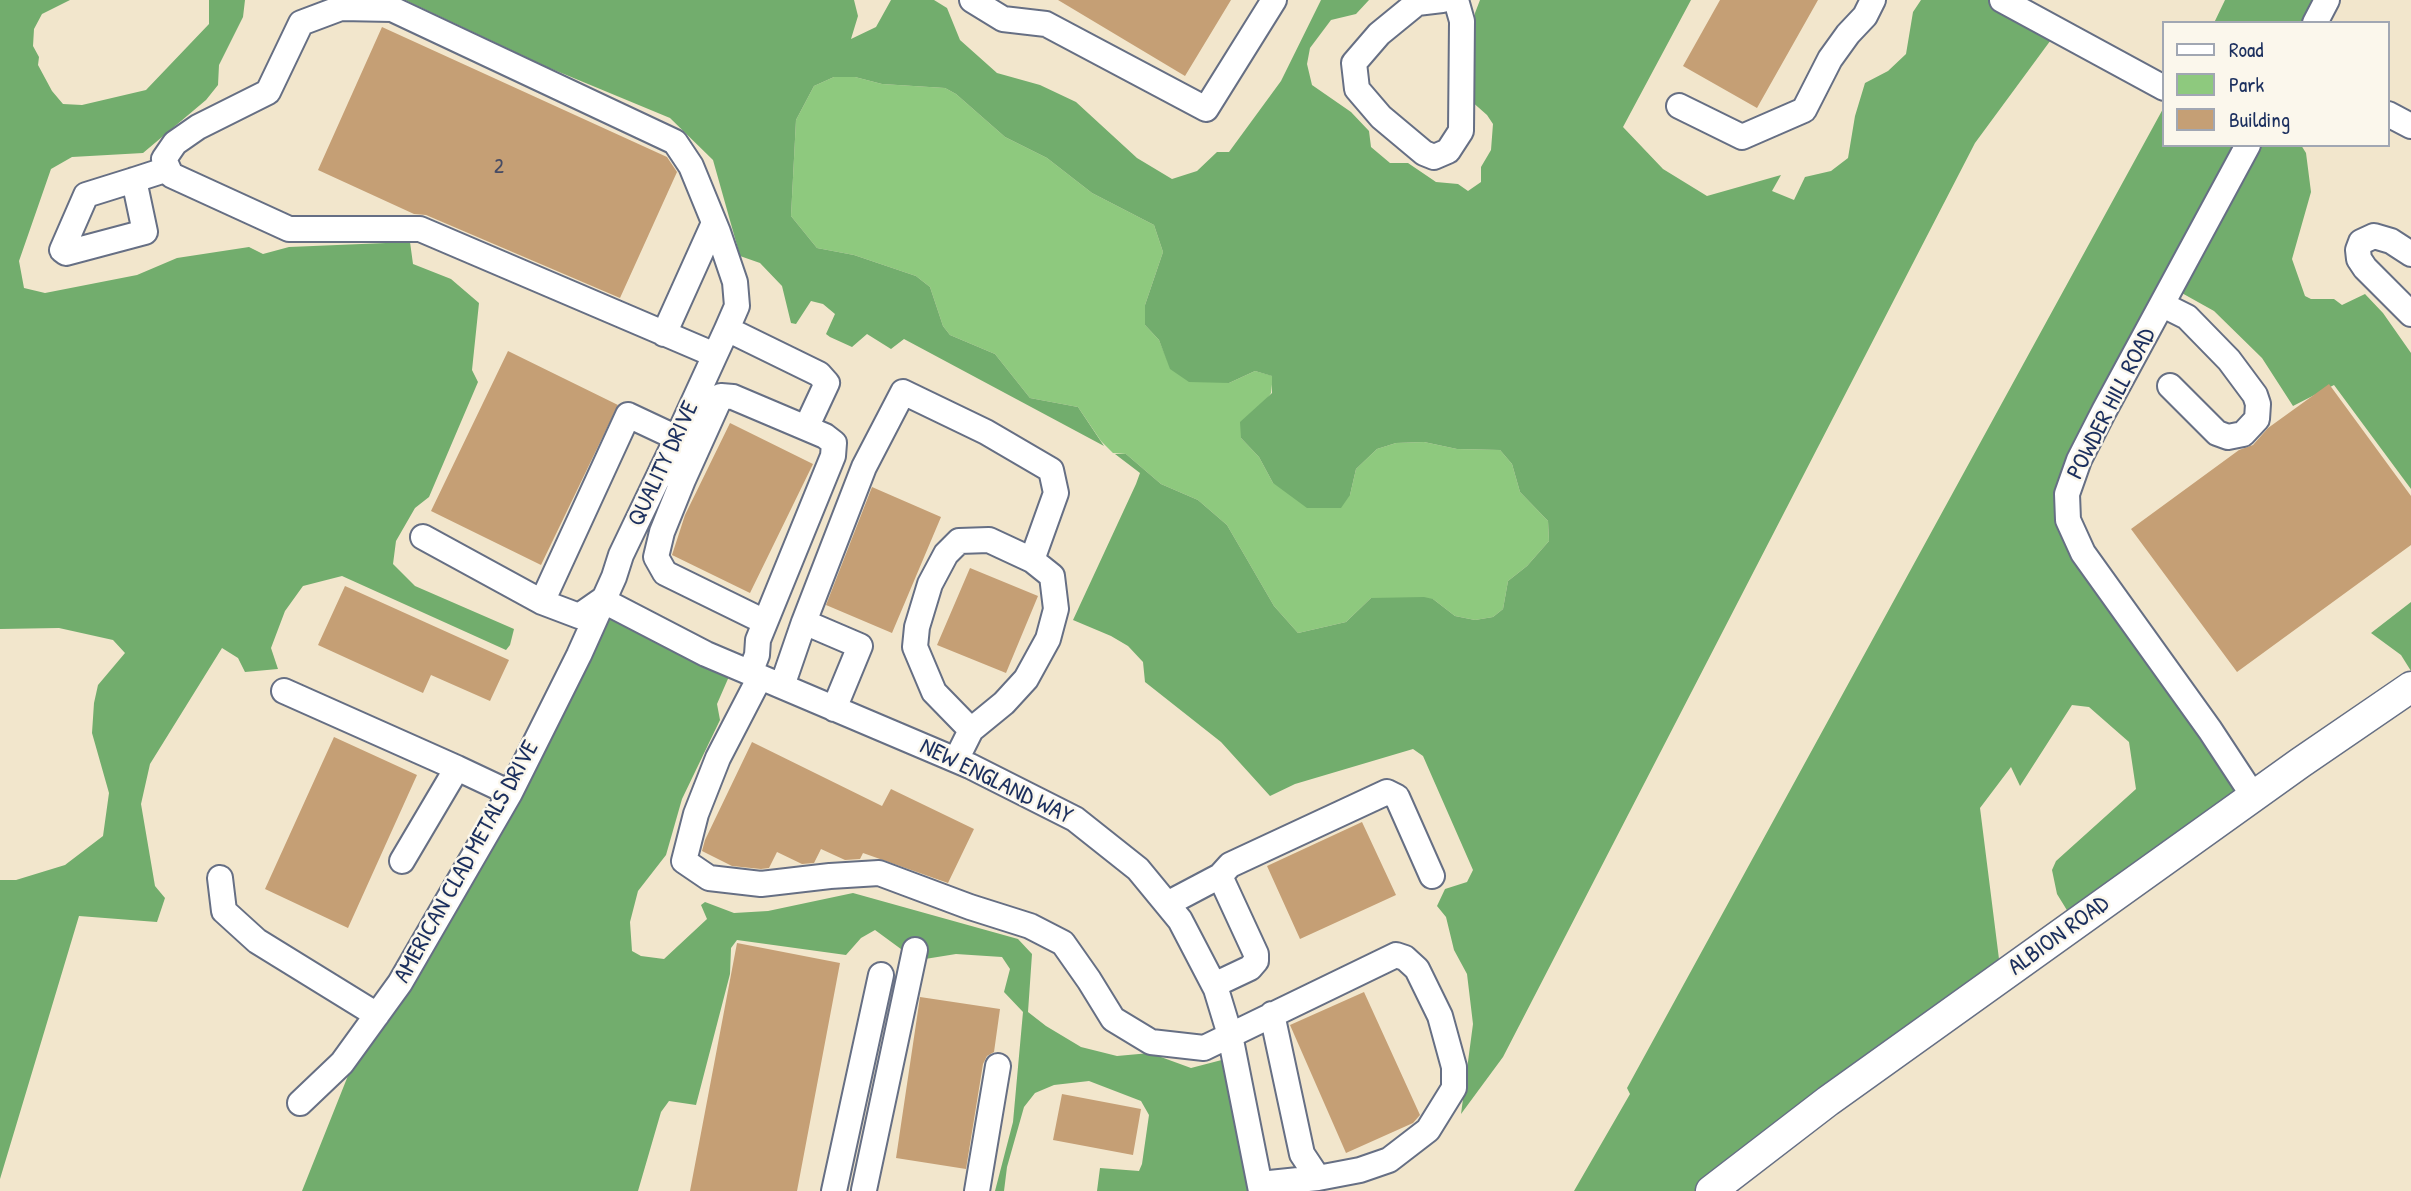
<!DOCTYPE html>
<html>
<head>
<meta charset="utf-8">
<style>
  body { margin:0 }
  #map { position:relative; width:2411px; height:1191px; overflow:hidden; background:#f2e6cc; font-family:"Patrick Hand",sans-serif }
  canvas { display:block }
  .legend { position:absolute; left:2162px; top:21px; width:228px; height:126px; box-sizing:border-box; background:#fbf7ec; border:2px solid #a1a7b3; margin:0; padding:9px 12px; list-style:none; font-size:21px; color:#1b2f5e }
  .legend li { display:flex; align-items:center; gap:14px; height:35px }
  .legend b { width:35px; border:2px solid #a1a7b3 }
</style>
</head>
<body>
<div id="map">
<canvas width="2411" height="1191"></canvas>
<ul class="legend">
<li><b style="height:9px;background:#fff"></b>Road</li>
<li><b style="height:19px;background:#8ec97e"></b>Park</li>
<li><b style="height:19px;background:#c59f75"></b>Building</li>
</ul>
</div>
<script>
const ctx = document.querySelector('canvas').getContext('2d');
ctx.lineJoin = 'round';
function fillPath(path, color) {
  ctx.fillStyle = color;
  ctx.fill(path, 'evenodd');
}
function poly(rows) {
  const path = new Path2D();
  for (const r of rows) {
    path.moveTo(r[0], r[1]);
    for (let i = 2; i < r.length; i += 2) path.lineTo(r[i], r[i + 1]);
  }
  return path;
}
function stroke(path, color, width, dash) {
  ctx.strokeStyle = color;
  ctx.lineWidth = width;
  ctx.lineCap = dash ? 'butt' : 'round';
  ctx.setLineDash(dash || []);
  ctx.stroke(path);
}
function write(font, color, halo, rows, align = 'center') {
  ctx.font = font + ' "Patrick Hand",sans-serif';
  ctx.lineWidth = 5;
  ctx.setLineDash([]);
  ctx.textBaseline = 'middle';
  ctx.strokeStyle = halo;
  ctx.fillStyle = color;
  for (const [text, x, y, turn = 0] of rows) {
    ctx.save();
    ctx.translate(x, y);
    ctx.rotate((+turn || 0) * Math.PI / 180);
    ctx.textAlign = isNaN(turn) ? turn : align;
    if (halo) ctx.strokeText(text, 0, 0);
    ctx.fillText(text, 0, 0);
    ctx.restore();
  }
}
fillPath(poly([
  [834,77,855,77,882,84,945,88,956,94,1005,137,1047,158,1092,193,1154,225,1163,252,1145,305,1145,325,1159,340,1171,369,1229,383,1255,371,1273,376,1271,393,1241,438,1259,457,1273,483,1350,495,1356,469,1377,449,1396,443,1424,442,1457,449,1500,450,1512,464,1520,492,1548,521,1549,541,1527,566,1508,581,1503,609,1493,617,1475,620,1455,616,1433,599,1371,598,1346,622,1298,633,1274,606,1227,525,1198,500,1161,484,1126,454,1113,453,1101,441,1078,407,1030,398,995,354,950,335,943,326,930,287,916,276,854,255,817,248,791,216,796,120,814,86]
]), '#8ec97e');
fillPath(poly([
  [0,0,70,0,42,14,34,29,33,46,39,57,38,65,52,91,63,104,82,105,146,90,209,24,209,0,245,0,243,17,219,65,218,85,206,100,143,153,72,157,51,169,19,261,24,288,45,293,137,275,177,258,249,247,263,254,289,247,410,242,413,264,451,279,479,303,472,370,478,382,429,497,415,508,396,541,393,564,415,586,514,629,510,645,506,650,342,576,303,586,285,611,271,648,278,669,245,672,238,658,222,648,150,764,141,804,155,886,165,898,157,922,79,916,0,1179,0,880,16,880,65,865,103,836,109,793,92,733,94,703,98,685,125,653,113,640,59,628,0,629],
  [405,0,854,0,858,16,851,39,876,27,891,0,934,0,947,8,960,40,997,73,1040,85,1076,102,1137,158,1172,179,1197,171,1217,152,1229,152,1281,81,1321,0,1369,0,1356,14,1331,20,1310,48,1307,64,1312,85,1351,112,1369,131,1371,147,1390,163,1408,163,1436,182,1458,184,1468,191,1481,182,1481,167,1491,150,1493,124,1487,115,1470,100,1475,13,1480,0,1691,0,1623,127,1663,169,1707,196,1781,175,1772,191,1794,200,1805,177,1831,171,1848,158,1855,116,1865,83,1888,71,1906,54,1913,12,1921,0,2001,0,2056,33,1975,143,1503,1057,1461,1114,1473,1024,1467,974,1454,950,1446,917,1437,906,1445,889,1467,882,1473,870,1423,756,1413,749,1295,784,1270,796,1221,742,1145,682,1143,662,1128,646,1111,636,1073,620,1136,484,1140,473,1115,454,1126,454,1161,484,1198,500,1227,525,1274,606,1298,633,1346,622,1371,598,1424,597,1433,599,1455,616,1475,620,1493,617,1503,609,1508,581,1527,566,1549,541,1548,521,1520,492,1512,464,1500,450,1457,449,1424,442,1396,443,1377,449,1356,469,1350,495,1341,508,1307,508,1273,483,1259,457,1241,438,1240,422,1272,393,1272,376,1255,371,1229,383,1189,382,1170,369,1159,340,1145,325,1145,305,1163,252,1154,225,1092,193,1047,158,1005,137,956,94,945,88,882,84,855,77,834,77,814,86,796,120,791,216,817,248,854,255,916,276,930,287,943,326,950,335,995,354,1030,398,1078,407,1104,446,904,339,891,349,867,334,852,347,830,337,826,334,835,314,823,304,811,301,796,324,791,323,782,286,760,263,740,256,713,160,670,118,547,67],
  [2225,0,2328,0,2316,23,2214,23],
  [2164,107,2164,145,2301,145,2306,153,2311,192,2292,259,2305,296,2311,299,2334,299,2342,305,2365,294,2383,313,2411,353,2411,489,2334,385,2293,406,2262,358,2214,311,2180,292,2077,467,2070,528,2248,791,2073,920,2057,894,2052,870,2056,861,2136,789,2129,742,2089,707,2072,705,2020,786,2011,767,1980,808,2000,967,1711,1191,1574,1191,1630,1094,1627,1088],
  [2411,602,2411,671,2401,655,2371,633],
  [618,609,734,665,717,704,720,720,682,799,666,855,638,891,630,922,632,951,641,956,664,959,707,919,701,905,705,902,734,913,768,911,853,893,1018,939,1032,954,1028,1012,1046,1026,1081,1047,1117,1056,1150,1053,1191,1068,1237,1056,1260,1191,1097,1191,1100,1168,1139,1171,1142,1164,1149,1115,1141,1101,1089,1081,1054,1085,1035,1093,1024,1107,1007,1167,1004,1191,995,1191,1013,1122,1023,1012,1004,992,1010,969,1002,957,956,954,925,959,905,952,875,930,861,938,846,955,737,940,731,948,730,974,696,1105,669,1101,661,1112,638,1191,302,1191,361,1043,605,620]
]), '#72ad6d');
fillPath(poly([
  [1058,0,1231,0,1185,76],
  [1720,0,1818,0,1757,108,1683,66],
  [382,27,667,157,677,172,620,298,426,215,414,214,318,170],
  [508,351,618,405,541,565,431,511],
  [2329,384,2411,496,2411,545,2237,672,2131,529,2239,450,2253,445,2268,428],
  [730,423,813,464,750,593,672,555,685,515],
  [872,487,941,517,892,633,826,605],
  [970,568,1038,596,1006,673,937,645],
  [345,586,509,660,490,701,431,675,423,693,318,645],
  [334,737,417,775,348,928,265,889],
  [752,742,882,806,891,789,974,829,948,883,863,853,860,859,845,860,821,849,814,863,802,864,777,852,769,868,761,869,732,866,702,851,705,840],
  [1362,822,1396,895,1300,939,1267,866],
  [737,943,840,963,797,1191,690,1191],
  [1364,992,1420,1115,1413,1123,1346,1153,1290,1025],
  [920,997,1000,1009,994,1052,987,1056,983,1064,966,1169,896,1158],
  [1062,1094,1141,1109,1133,1155,1053,1140]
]), '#c59f75');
const minor = poly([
  [972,0,1003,19,1046,24,1206,109,1274,0],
  [1442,0,1417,3,1379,34,1354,63,1357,89,1381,117,1424,153,1434,157,1448,151,1461,131,1462,21,1456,0],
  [2002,0,2164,88],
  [2315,23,2327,0],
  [1679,106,1742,137,1804,110,1830,59,1848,34,1865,16,1873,0],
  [2388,114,2411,126],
  [2248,145,2104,411,2079,460,2067,494,2068,520,2083,553,2210,730,2254,797],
  [134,180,145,232,66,253,62,250,86,195,134,180,168,169],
  [2411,254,2391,241,2374,236,2361,242,2358,250,2359,259,2365,268,2411,314],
  [2163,305,2187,317,2229,360,2255,395,2258,404,2257,419,2243,434,2228,437,2217,433,2170,386],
  [727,329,819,374,827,383,806,428],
  [664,334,714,223],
  [662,469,683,480,721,396,733,397,825,436,834,443,833,456,758,640,757,655,750,673],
  [683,480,662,532,656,557,665,573,765,622],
  [423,537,542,602,579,616,602,600],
  [602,600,706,654,970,766,1075,819,1138,869,1180,920,1216,989,1230,1035,1261,1191],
  [542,602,628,415,677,438],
  [804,622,864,467,903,392,986,432,1051,470,1056,493,1032,560],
  [760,677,718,758,696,814,684,861,709,878,761,884,830,876,879,873,970,907,1030,926,1063,943,1089,980,1113,1019,1151,1042,1204,1048,1396,955,1405,958,1417,969,1440,1016,1454,1067,1454,1088,1428,1130,1389,1160,1360,1170,1318,1178,1260,1184],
  [782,686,804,622,860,646,834,709],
  [284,691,457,768],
  [956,760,971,730,1004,703,1026,679,1048,639,1056,609,1052,576,1032,560,989,540,959,541,946,554,930,584,917,627,915,647,934,692,971,730],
  [402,861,457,768,510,793],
  [220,878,224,911,257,941,377,1015],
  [1167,904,1220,876,1230,865,1387,792,1397,797,1432,876],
  [1214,985,1250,968,1256,961,1256,954,1220,876],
  [1272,1014,1302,1154,1318,1178],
  [300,1103,342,1063,400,983,510,793,579,655,614,577,621,555,677,438,715,355,727,329,737,306,735,282,718,232,691,166,675,142,392,9,341,8,301,23,268,92,198,127,175,143,164,159,171,175,289,229,420,229,715,355],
  [864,1190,915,950],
  [834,1191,881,975],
  [977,1191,998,1066]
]);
const major = poly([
  [1711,1191,1828,1101,2300,763,2411,687]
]);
stroke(minor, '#666f84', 28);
stroke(major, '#666f84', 33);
stroke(minor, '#fff', 24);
stroke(major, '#fff', 30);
write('21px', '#464b64', null, [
  ["2",499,167]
]);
write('24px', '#1b2f5e', '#fbf7ec', [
  ["POWDER HILL ROAD",2112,404,-63],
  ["QUALITY DRIVE",664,464,-65],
  ["NEW ENGLAND WAY",996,782,26],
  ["AMERICAN CLAD METALS DRIVE",467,862,-61],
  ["ALBION ROAD",2059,936,-36]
]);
</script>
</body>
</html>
